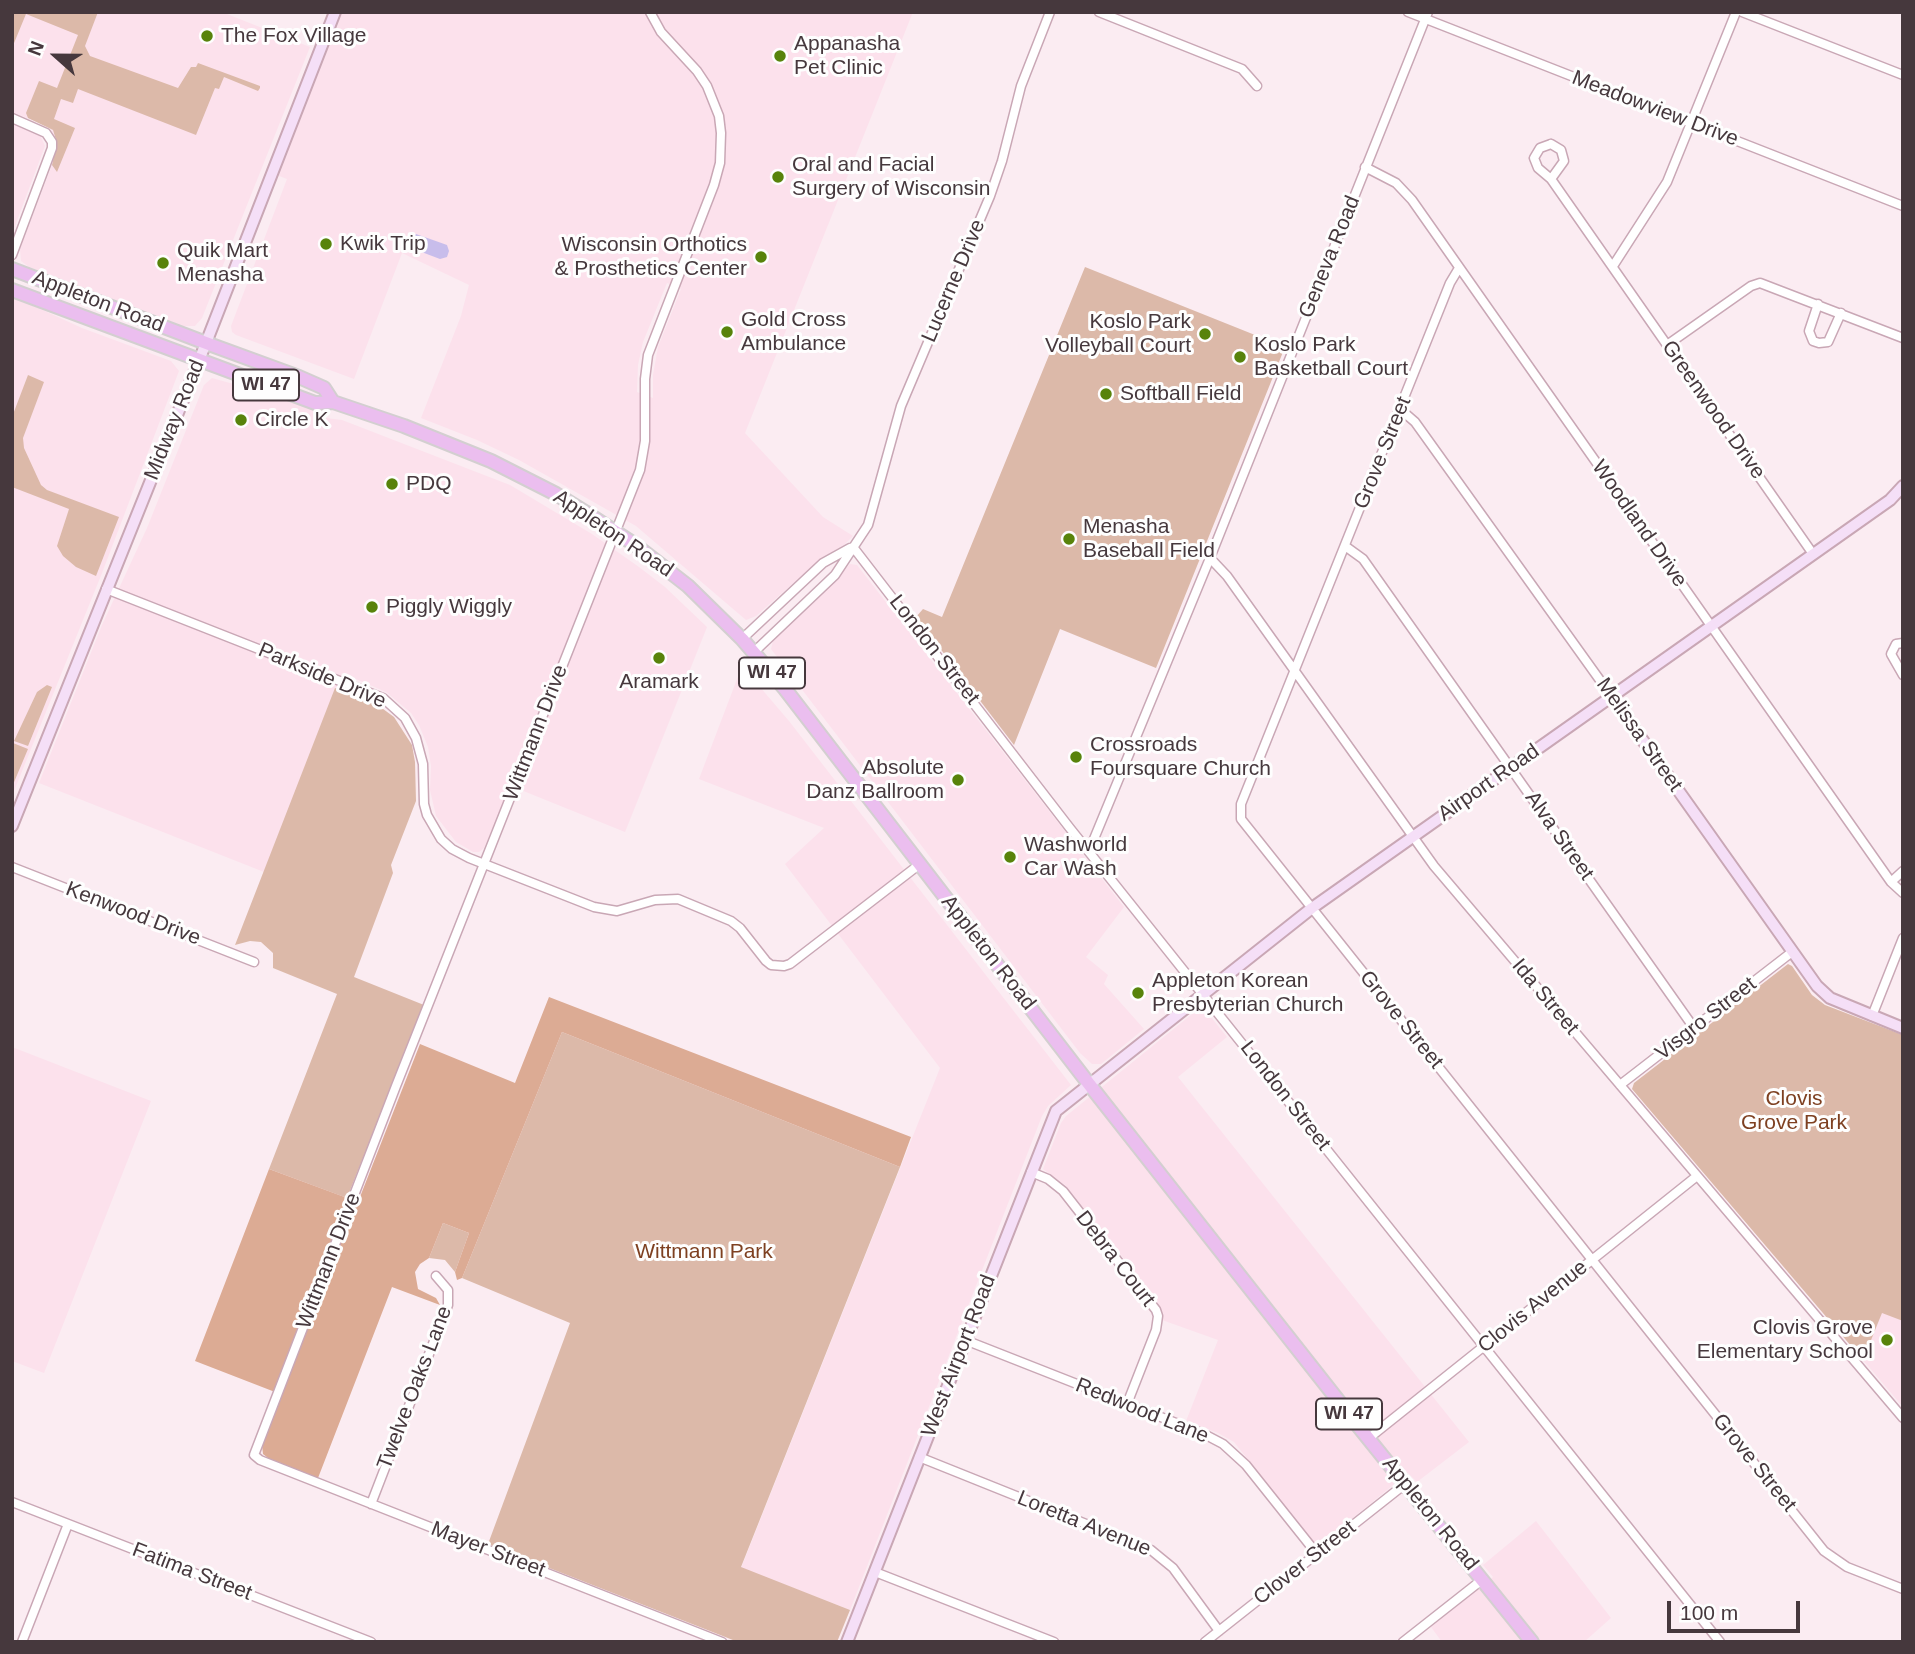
<!DOCTYPE html>
<html>
<head>
<meta charset="utf-8">
<style>
  body { margin:0 }
  #map { position:relative; width:1915px; height:1654px; overflow:hidden; background:#fbecf2; font-family:Helvetica,sans-serif }
  canvas { display:block }
  .frame { position:absolute; inset:0; border:14px solid #46383d; pointer-events:none }
  .north { position:absolute; left:21px; top:21px; width:70px; height:70px; -webkit-text-stroke:5px #fefefe; paint-order:stroke; rotate:291deg; font-size:19px; font-weight:700; line-height:28px; text-align:center; color:#46383d }
  .north::after { content:''; display:block; margin:auto; width:24px; height:32px; background:#46383d; clip-path:polygon(50% 0,100% 100%,50% 72%,0 100%) }
  .scale { position:absolute; left:1667px; top:1601px; width:133px; height:32px; box-sizing:border-box; border:4px solid #46383d; border-top:0; padding-left:9px; font-size:21px; line-height:24px; white-space:nowrap; color:#46383d; -webkit-text-stroke:5px #fefefe; paint-order:stroke }
</style>
</head>
<body>
<div id="map">
<canvas width="1915" height="1654"></canvas>
<div class="frame"></div>
<div class="north">N</div>
<div class="scale">100 m</div>
</div>
<script>
const ctx = document.querySelector('canvas').getContext('2d');
ctx.lineJoin = 'round';
function fillPath(path, color) {
  ctx.fillStyle = color;
  ctx.fill(path, 'evenodd');
}
function poly(rows) {
  const path = new Path2D();
  for (const r of rows) {
    path.moveTo(r[0], r[1]);
    for (let i = 2; i < r.length; i += 2) path.lineTo(r[i], r[i + 1]);
  }
  return path;
}
function stroke(path, color, width, dash) {
  ctx.strokeStyle = color;
  ctx.lineWidth = width;
  ctx.lineCap = dash ? 'butt' : 'round';
  ctx.setLineDash(dash || []);
  ctx.stroke(path);
}
function write(font, color, halo, rows, align = 'center') {
  ctx.font = font + ' Helvetica,sans-serif';
  ctx.lineWidth = 6;
  ctx.setLineDash([]);
  ctx.textBaseline = 'middle';
  ctx.strokeStyle = halo;
  ctx.fillStyle = color;
  for (const [text, x, y, turn = 0] of rows) {
    ctx.save();
    ctx.translate(x, y);
    ctx.rotate((+turn || 0) * Math.PI / 180);
    ctx.textAlign = isNaN(turn) ? turn : align;
    if (halo) ctx.strokeText(text, 0, 0);
    ctx.fillText(text, 0, 0);
    ctx.restore();
  }
}
fillPath(poly([
  [12,12,222,12,310,47,202,318,195,326,182,326,29,267,21,261,20,249,52,165,57,143,50,127,12,112],
  [335,12,913,12,745,433,823,517,853,536,844,545,823,557,756,616,746,620,636,526,519,460,477,440,421,418,461,316,469,285,402,253,354,379,236,335,232,332,231,326,287,179,272,173],
  [667,283,681,289,658,347,653,375,653,398,637,392,638,365,643,342],
  [12,123,40,135,45,146,12,234],
  [12,296,82,328,171,361,179,371,102,573,12,796],
  [212,378,283,398,319,411,326,418,342,420,510,485,592,534,639,567,665,587,707,627,625,832,511,786,484,848,479,852,473,852,463,846,456,842,436,816,430,790,431,766,428,747,419,725,411,713,386,692,342,673,264,872,39,783,102,625,147,528,204,385],
  [850,564,857,565,1124,907,1086,957,1108,975,1104,984,1144,1029,1101,1064,1092,1064,1080,1053,771,649,773,641],
  [742,666,789,721,1071,1085,1048,1106,1042,1116,850,1610,741,1568,940,1068,785,864,824,828,699,779],
  [1202,1006,1227,1037,1178,1077,1469,1442,1417,1482,1408,1473,1317,1547,1234,1442,1218,1433,1186,1421,1218,1340,1162,1320,1157,1300,1065,1185,1043,1169,1061,1123,1066,1116],
  [12,1047,151,1101,44,1373,12,1361],
  [1882,1312,1903,1321,1903,1407,1863,1360],
  [1536,1521,1611,1618,1584,1642,1442,1642,1431,1627,1493,1577,1483,1565]
]), '#fce1ec');
fillPath(poly([
  [13,12,98,12,85,46,90,56,178,88,191,67,196,67,198,63,260,86,260,88,258,91,224,77,219,89,215,88,196,135,78,89,73,103,61,99,54,119,75,128,57,172,52,165,57,143,53,130,28,118,26,113,39,81,57,88,78,35,26,14,12,48],
  [1085,267,1285,347,1156,668,1060,629,1014,745,916,617,923,609,942,617],
  [28,375,44,382,23,438,24,448,41,485,47,490,119,517,96,576,76,567,63,556,57,546,69,509,12,487,12,417],
  [47,685,52,687,28,746,14,741,37,692],
  [335,688,379,706,394,717,412,745,415,762,416,801,391,865,393,873,354,977,424,1005,347,1198,269,1169,337,994,273,968,273,953,261,942,250,941,235,945],
  [13,743,28,749,12,787,12,744],
  [1788,964,1792,966,1812,995,1825,1005,1903,1035,1903,1321,1882,1313,1863,1360,1632,1089,1634,1083],
  [562,1032,900,1167,741,1567,850,1610,837,1642,738,1642,488,1544,570,1323,462,1278],
  [443,1223,469,1233,455,1272,445,1260,429,1258]
]), '#dcb9a9');
fillPath(poly([
  [549,997,911,1137,900,1167,562,1032,462,1278,457,1280,455,1272,469,1233,443,1223,429,1258,420,1264,415,1272,418,1289,436,1298,440,1305,392,1287,318,1478,268,1458,263,1454,262,1445,275,1392,195,1361,269,1169,358,1202,420,1044,515,1083]
]), '#dcab94');
fillPath(poly([
  [416,234,447,245,449,251,447,257,440,259,411,248,409,245,410,239]
]), '#c8bdeb');
const street = poly([
  [650,12,661,32,697,71,707,86,719,116,721,133,720,163,714,185,648,355,645,379,645,441,640,470,396,1086,254,1455,260,1460,722,1642],
  [1099,12,1242,69,1257,86],
  [1408,12,1903,206],
  [1742,12,1903,75],
  [12,118,46,133,52,142,52,148,12,255],
  [1551,144,1561,150,1564,161,1551,179,1538,168,1534,158,1540,148,1551,144],
  [1365,167,1396,183,1412,200,1891,882,1903,893],
  [1551,179,1813,554],
  [1613,266,1667,182,1736,12],
  [1459,268,1450,283,1241,804,1241,819,1824,1551,1847,1567,1903,1589],
  [1818,304,1809,331,1813,341,1819,343,1828,342,1841,313],
  [1667,345,1751,286,1760,283,1903,338],
  [1400,409,1415,422,1612,697],
  [1345,546,1363,559,1694,1028],
  [853,547,1069,827,1720,1642],
  [1210,558,1227,576,1434,866,1903,1418],
  [106,589,383,698,405,718,416,738,423,764,424,804,427,815,441,839,452,849,469,858,594,907,617,911,655,900,678,899,731,921,740,928,766,961,771,965,784,966,790,964,920,864],
  [742,639,823,563,850,548],
  [1903,643,1896,644,1891,654,1903,675],
  [754,652,835,575,868,525,901,406,990,196,1002,161,1021,86,1050,12],
  [1089,851,1210,558,1428,12],
  [12,867,254,962],
  [1891,882,1903,871],
  [1872,1016,1903,938],
  [1620,1085,1792,952],
  [1031,1172,1048,1179,1063,1191,1156,1310,1158,1316,1156,1330,1127,1404],
  [965,1340,1204,1434,1223,1444,1246,1465,1317,1554],
  [1369,1438,1697,1176],
  [919,1457,1151,1550,1173,1568,1219,1631],
  [12,1502,371,1642],
  [371,1504,448,1305,448,1290,436,1276],
  [875,1572,1054,1642],
  [22,1642,68,1524],
  [1205,1642,1405,1484],
  [1403,1642,1483,1579]
]);
const secondary = poly([
  [1612,697,1817,986,1830,998,1903,1028],
  [12,826,206,343,335,12],
  [847,1642,1056,1111,1312,908,1890,500,1903,486]
]);
const primary = poly([
  [12,269,206,343,299,377,324,388,333,402],
  [12,290,315,403,333,402,404,426,491,461,556,494,585,512,634,544,688,586,742,639,785,689,1089,1084,1359,1427,1532,1642]
]);
stroke(street, '#c9a7b5', 11);
stroke(secondary, '#c9a7b5', 14);
stroke(primary, '#d3cfd0', 16);
stroke(street, '#fff', 8);
stroke(secondary, '#f5dff7', 10);
stroke(primary, '#ebbeef', 12);
for (const [x, y, r, color] of [
  [207,36,7,"#58830b"],
  [780,56,7,"#58830b"],
  [778,177,7,"#58830b"],
  [326,244,7,"#58830b"],
  [761,257,7,"#58830b"],
  [163,263,7,"#58830b"],
  [727,332,7,"#58830b"],
  [1205,334,7,"#58830b"],
  [1240,357,7,"#58830b"],
  [1106,394,7,"#58830b"],
  [241,420,7,"#58830b"],
  [392,484,7,"#58830b"],
  [1069,539,7,"#58830b"],
  [372,607,7,"#58830b"],
  [659,658,7,"#58830b"],
  [1076,757,7,"#58830b"],
  [958,780,7,"#58830b"],
  [1010,857,7,"#58830b"],
  [1138,993,7,"#58830b"],
  [1887,1340,7,"#58830b"]
]) {
  const dot = new Path2D();
  dot.arc(x, y, r, 0, 2 * Math.PI);
  ctx.fillStyle = color;
  ctx.fill(dot);
  stroke(dot, '#fefefe', 2.5);
}
for (const [x, y, w] of [
  [266,385,66],
  [772,673,66],
  [1349,1414,66]
]) {
  const box = new Path2D();
  box.roundRect(x - w / 2, y - 15.5, w, 31, 5);
  ctx.fillStyle = '#fefefe';
  ctx.fill(box);
  stroke(box, '#46383d', 2);
}
write('bold 19px', '#46383d', null, [
  ["WI 47",266,385],
  ["WI 47",772,673],
  ["WI 47",1349,1414]
]);
write('21px', '#46383d', '#fefefe', [
  ["The Fox Village",221,36],
  ["Appanasha",794,44],
  ["Pet Clinic",794,68],
  ["Oral and Facial",792,165],
  ["Surgery of Wisconsin",792,189],
  ["Kwik Trip",340,244],
  ["Wisconsin Orthotics",747,245,"right"],
  ["& Prosthetics Center",747,269,"right"],
  ["Quik Mart",177,251],
  ["Menasha",177,275],
  ["Gold Cross",741,320],
  ["Ambulance",741,344],
  ["Koslo Park",1191,322,"right"],
  ["Volleyball Court",1191,346,"right"],
  ["Koslo Park",1254,345],
  ["Basketball Court",1254,369],
  ["Softball Field",1120,394],
  ["Circle K",255,420],
  ["PDQ",406,484],
  ["Menasha",1083,527],
  ["Baseball Field",1083,551],
  ["Piggly Wiggly",386,607],
  ["Aramark",659,682,"center"],
  ["Crossroads",1090,745],
  ["Foursquare Church",1090,769],
  ["Absolute",944,768,"right"],
  ["Danz Ballroom",944,792,"right"],
  ["Washworld",1024,845],
  ["Car Wash",1024,869],
  ["Appleton Korean",1152,981],
  ["Presbyterian Church",1152,1005],
  ["Clovis Grove",1873,1328,"right"],
  ["Elementary School",1873,1352,"right"]
], 'left');
write('21px', '#46383d', '#fefefe', [
  ["Meadowview Drive",1655,109,21],
  ["Geneva Road",1330,257,-68],
  ["Lucerne Drive",954,281,-67],
  ["Appleton Road",98,302,21],
  ["Greenwood Drive",1713,410,55],
  ["Midway Road",175,420,-68],
  ["Grove Street",1383,453,-68],
  ["Woodland Drive",1639,524,55],
  ["Appleton Road",613,534,34],
  ["London Street",934,650,52],
  ["Parkside Drive",322,676,23],
  ["Wittmann Drive",536,733,-69],
  ["Melissa Street",1639,735,55],
  ["Airport Road",1489,783,-35],
  ["Alva Street",1559,836,55],
  ["Kenwood Drive",133,914,21],
  ["Appleton Road",988,953,52],
  ["Ida Street",1545,997,50],
  ["Visgro Street",1706,1019,-38],
  ["Grove Street",1401,1020,51],
  ["London Street",1285,1096,52],
  ["Debra Court",1115,1259,52],
  ["Wittmann Drive",329,1261,-69],
  ["Clovis Avenue",1533,1307,-39],
  ["West Airport Road",959,1356,-69],
  ["Twelve Oaks Lane",415,1388,-69],
  ["Redwood Lane",1142,1411,22],
  ["Grove Street",1754,1463,51],
  ["Appleton Road",1430,1514,51],
  ["Loretta Avenue",1084,1524,22],
  ["Mayer Street",488,1550,21],
  ["Clover Street",1305,1563,-38],
  ["Fatima Street",192,1572,21]
]);
write('21px', '#7e4021', '#fefefe', [
  ["Clovis",1794,1099],
  ["Grove Park",1794,1123],
  ["Wittmann Park",704,1252]
]);
</script>
</body>
</html>
